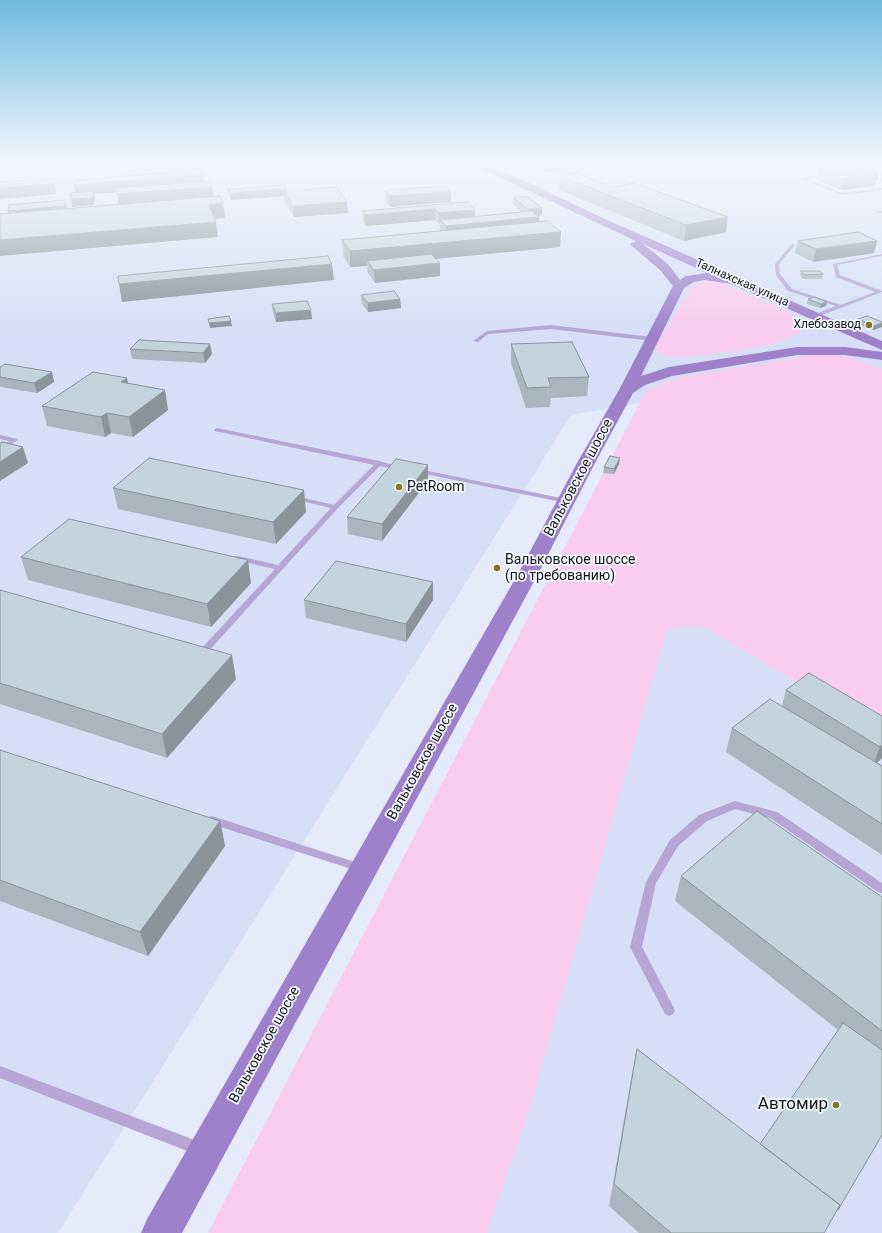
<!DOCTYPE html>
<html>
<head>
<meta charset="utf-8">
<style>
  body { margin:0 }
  canvas { display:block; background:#e5ebfb }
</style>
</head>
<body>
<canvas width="882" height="1233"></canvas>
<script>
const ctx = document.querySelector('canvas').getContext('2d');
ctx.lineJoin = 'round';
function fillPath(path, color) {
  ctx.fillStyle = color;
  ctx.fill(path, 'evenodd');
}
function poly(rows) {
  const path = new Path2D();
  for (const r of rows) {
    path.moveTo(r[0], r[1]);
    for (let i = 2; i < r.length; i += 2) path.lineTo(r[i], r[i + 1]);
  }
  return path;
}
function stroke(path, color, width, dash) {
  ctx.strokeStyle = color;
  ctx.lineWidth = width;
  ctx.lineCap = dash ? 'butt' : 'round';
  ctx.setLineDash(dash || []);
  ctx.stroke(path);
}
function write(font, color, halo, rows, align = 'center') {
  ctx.font = font + ' Roboto,sans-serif';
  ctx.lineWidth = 3.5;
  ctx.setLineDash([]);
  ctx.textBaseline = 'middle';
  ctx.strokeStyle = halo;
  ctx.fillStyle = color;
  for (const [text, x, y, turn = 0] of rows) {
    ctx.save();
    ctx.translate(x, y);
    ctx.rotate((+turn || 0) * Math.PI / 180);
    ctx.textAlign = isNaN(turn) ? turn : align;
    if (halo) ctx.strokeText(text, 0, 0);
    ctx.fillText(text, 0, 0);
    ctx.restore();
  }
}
fillPath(poly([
  [0,162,882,162,882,386,832,369,571,415,58,1233,0,1233],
  [649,592,882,720,882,1233,401,1233]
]), '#d6dff6');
fillPath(poly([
  [882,163,882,177,863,170,842,169,854,164],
  [706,280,714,280,787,311,791,313,803,330,791,337,768,345,743,350,689,357,673,357,660,354,654,348,693,285],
  [825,355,844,356,882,369,882,732,704,627,684,626,667,629,526,1120,486,1233,208,1233,646,391,676,378,809,356]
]), '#faccf0');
fillPath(poly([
  [335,162,375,162,338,164,335,162],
  [828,174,827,176,807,179,842,193,882,188,882,190,842,195,801,178,828,174],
  [866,174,882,179,882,181,865,176,866,174],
  [877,211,882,211,882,213,876,213,877,211],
  [792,244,795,245,779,264,780,274,792,289,841,305,875,292,836,277,833,264,882,254,882,256,837,265,840,275,882,291,882,292,817,317,813,317,813,315,836,306,788,291,776,275,775,264,792,244],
  [551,325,652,337,655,339,652,341,551,329,488,334,478,342,473,341,487,331,551,325],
  [217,428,379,461,402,467,403,468,400,470,380,466,338,508,206,654,203,655,196,653,195,651,196,649,201,649,275,569,235,560,234,558,235,556,238,556,278,565,331,508,293,499,293,497,295,496,334,505,374,465,215,431,214,430,217,428],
  [0,435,17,439,18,440,0,451,0,446,9,441,0,439,0,435],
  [418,469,566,499,569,501,566,503,416,472,416,470,418,469],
  [735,801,777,812,882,883,882,893,878,892,770,818,735,809,707,821,678,846,656,883,642,947,675,1010,673,1014,669,1016,665,1014,630,947,646,882,670,840,699,815,735,801],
  [212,816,361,864,365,865,366,868,365,871,361,872,208,823,207,820,208,817,212,816],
  [0,1066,205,1144,207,1149,205,1154,200,1156,0,1078,0,1066]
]), '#b7a5d6');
fillPath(poly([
  [467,162,479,162,525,181,605,219,882,341,882,350,731,284,705,280,694,282,684,288,641,376,669,367,797,347,845,347,882,352,882,360,845,355,797,355,672,376,645,385,633,393,595,463,538,574,182,1233,141,1233,147,1219,518,574,577,463,619,390,673,286,660,270,632,246,630,244,636,241,467,162],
  [643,244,707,273,686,276,680,280,668,264,643,244]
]), '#9e81ca');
fillPath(poly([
  [529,162,599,162,599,165,547,172,529,164],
  [818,169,878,175,875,186,841,190,816,179],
  [560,176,726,232,684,241,559,190],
  [228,189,286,189,286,191,348,213,294,217,285,202,284,196,231,200,229,196],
  [385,190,451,202,390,207,385,201],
  [513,197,542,208,542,215,538,216,539,217,539,222,560,247,436,259,440,276,375,283,368,273,367,266,350,267,343,256,342,240,440,231,440,225,435,220,366,226,363,222,363,211,467,202,475,216,521,212,513,205],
  [798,241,874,253,813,262,795,253],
  [801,271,823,274,822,279,803,279,800,275],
  [361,295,400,299,401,308,368,312,362,304],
  [808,299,827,302,826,306,820,308,807,304],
  [272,304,312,319,276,322,273,313],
  [858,319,882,327,873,330,857,324],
  [511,344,589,377,587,396,551,398,550,407,526,408,511,363],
  [130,349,212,354,205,363,132,359],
  [52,372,54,382,37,393,0,387,0,377],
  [127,378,128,384,168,410,133,437,111,433,105,437,47,426,42,406],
  [620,458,619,464,614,474,603,473,604,467],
  [428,481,382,541,348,534,347,517],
  [113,488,306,512,276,544,118,509],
  [21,557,251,583,211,627,28,580],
  [433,582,433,600,406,642,306,618,304,600],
  [0,590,236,679,167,758,0,704],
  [786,690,882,716,882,758,877,763,882,766,882,855,726,752,732,728,782,706],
  [0,750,220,821,225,846,148,956,0,901],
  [681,876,882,897,882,1135,824,1233,639,1233,609,1206,632,1073,637,1049,760,1144,838,1030,675,901]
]), '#a9b6bf');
fillPath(poly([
  [547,162,599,162,599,165,547,172],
  [203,175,205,186,94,194,95,198,94,205,72,207,71,199,76,195,74,185],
  [878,175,875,186,841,190,844,179],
  [54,178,56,189,56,194,0,199,0,188],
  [212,187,214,198,119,205,117,194],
  [286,189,286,195,284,191,284,196,231,200,230,193],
  [451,192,451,202,390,207,389,196],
  [65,200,67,208,67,214,10,219,8,211],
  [347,202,348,213,294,217,293,206],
  [223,203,225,218,211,219,209,205],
  [542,208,542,215,527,217,528,209],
  [435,209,435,220,366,226,365,215],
  [475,210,475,222,440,220,439,225,439,213],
  [539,217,539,228,446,238,446,226],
  [728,217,726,232,684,241,686,225],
  [216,222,218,237,0,256,0,240],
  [561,232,560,247,371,265,367,261,367,266,350,267,350,251],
  [877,241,874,253,813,262,816,249],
  [440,263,440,276,375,283,374,270],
  [332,264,334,280,122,302,119,284],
  [400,299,401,308,368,312,368,303],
  [827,302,826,306,820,308,821,304],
  [311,310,312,319,276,322,276,313],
  [231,321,232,326,210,328,209,323],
  [882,323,882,327,873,330,874,326],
  [210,344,212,354,205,363,203,353],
  [52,372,54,382,37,393,34,383],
  [127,378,131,398,121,382],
  [165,390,168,410,133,437,129,417],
  [107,413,111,433,105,437,101,417],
  [23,447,28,463,0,481,0,462],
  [620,458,619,464,614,474,614,469],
  [428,465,428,481,382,541,382,524],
  [304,490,306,512,276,544,273,522],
  [248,560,251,583,211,627,207,604],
  [433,582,433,600,406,642,406,624],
  [232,655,236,679,167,758,162,734],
  [882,745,882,758,873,766,880,747],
  [220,821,225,846,148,956,140,932]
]), '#89949b');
const building = poly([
  [851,165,878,175,844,179,818,169,851,165],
  [201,170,203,175,74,185,74,180,201,170],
  [577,173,612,187,634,183,728,217,686,225,560,176,577,173],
  [54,178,53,184,0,188,0,182,54,178],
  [210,181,212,187,117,194,116,188,210,181],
  [284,185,286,189,230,193,228,189,284,185],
  [446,186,451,192,389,196,385,190,446,186],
  [336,187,347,202,293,206,284,191,336,187],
  [93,191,93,198,71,199,71,193,93,191],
  [220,196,223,203,209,205,216,222,0,240,0,214,220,196],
  [527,196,542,208,528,209,513,197,527,196],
  [65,200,65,206,8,211,9,205,65,200],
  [467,202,475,210,439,213,435,209,365,215,363,211,467,202],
  [532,211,539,217,446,226,440,220,532,211],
  [548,221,561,232,350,251,342,240,548,221],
  [858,232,877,241,816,249,798,241,858,232],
  [431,254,440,263,374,270,367,261,431,254],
  [328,256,332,264,119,284,118,276,328,256],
  [801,271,819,271,823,274,804,275,801,271],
  [394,291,400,299,368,303,361,295,394,291],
  [815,297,827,302,821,304,808,299,815,297],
  [307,301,311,310,276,313,272,304,307,301],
  [229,316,231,321,209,323,208,319,229,316],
  [867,316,882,322,882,323,874,326,858,319,867,316],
  [139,340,210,344,203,353,130,349,139,340],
  [572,342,589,377,548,378,551,387,527,388,511,344,572,342],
  [5,364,52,372,34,383,0,377,0,367,5,364],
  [93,372,127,378,121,382,165,390,129,417,107,413,101,417,42,406,93,372],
  [2,442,23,447,0,462,0,443,2,442],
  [610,456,620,458,614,469,604,467,610,456],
  [149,458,304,490,273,522,113,488,149,458],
  [396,459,428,465,382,524,347,517,396,459],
  [69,519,248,560,207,604,21,557,69,519],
  [336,561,433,582,406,624,304,600,336,561],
  [0,590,232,655,162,734,0,683,0,590],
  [809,673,882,716,882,745,880,747,786,690,809,673],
  [770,699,882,766,882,824,732,728,770,699],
  [0,750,220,821,140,932,0,880,0,750],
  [757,811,882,897,882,1031,681,876,757,811],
  [843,1023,882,1050,882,1135,838,1210,838,1209,840,1205,760,1144,843,1023],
  [637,1049,840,1205,824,1233,671,1233,614,1184,637,1049]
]);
fillPath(building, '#c4d4de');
stroke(building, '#89949b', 1);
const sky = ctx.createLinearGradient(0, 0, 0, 334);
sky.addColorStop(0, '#6ebbde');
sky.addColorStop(0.49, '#f3f6fd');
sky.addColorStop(1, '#f3f6fd00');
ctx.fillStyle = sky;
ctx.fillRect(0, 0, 882, 334);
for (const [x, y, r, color] of [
  [869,325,4,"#82771c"],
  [399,487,4,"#82771c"],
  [497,568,4,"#82771c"],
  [836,1105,4,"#82771c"]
]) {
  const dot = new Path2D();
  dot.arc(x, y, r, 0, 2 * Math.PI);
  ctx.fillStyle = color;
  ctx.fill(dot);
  stroke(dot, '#f6f9ff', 1.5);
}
write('12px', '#121419', '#f6f9ff', [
  ["Талнахская улица",742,283,24]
]);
write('12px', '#121419', '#f6f9ff', [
  ["Хлебозавод",861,325]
], 'right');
write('14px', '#121419', '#f6f9ff', [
  ["Вальковское шоссе",579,478,-62],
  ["Вальковское шоссе",423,762,-61],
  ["Вальковское шоссе",265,1045,-61]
]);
write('14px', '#121419', '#f6f9ff', [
  ["PetRoom",407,487],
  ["Вальковское шоссе",505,560],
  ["(по требованию)",505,576]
], 'left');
write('17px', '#121419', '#f6f9ff', [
  ["Автомир",828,1105]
], 'right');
</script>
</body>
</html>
